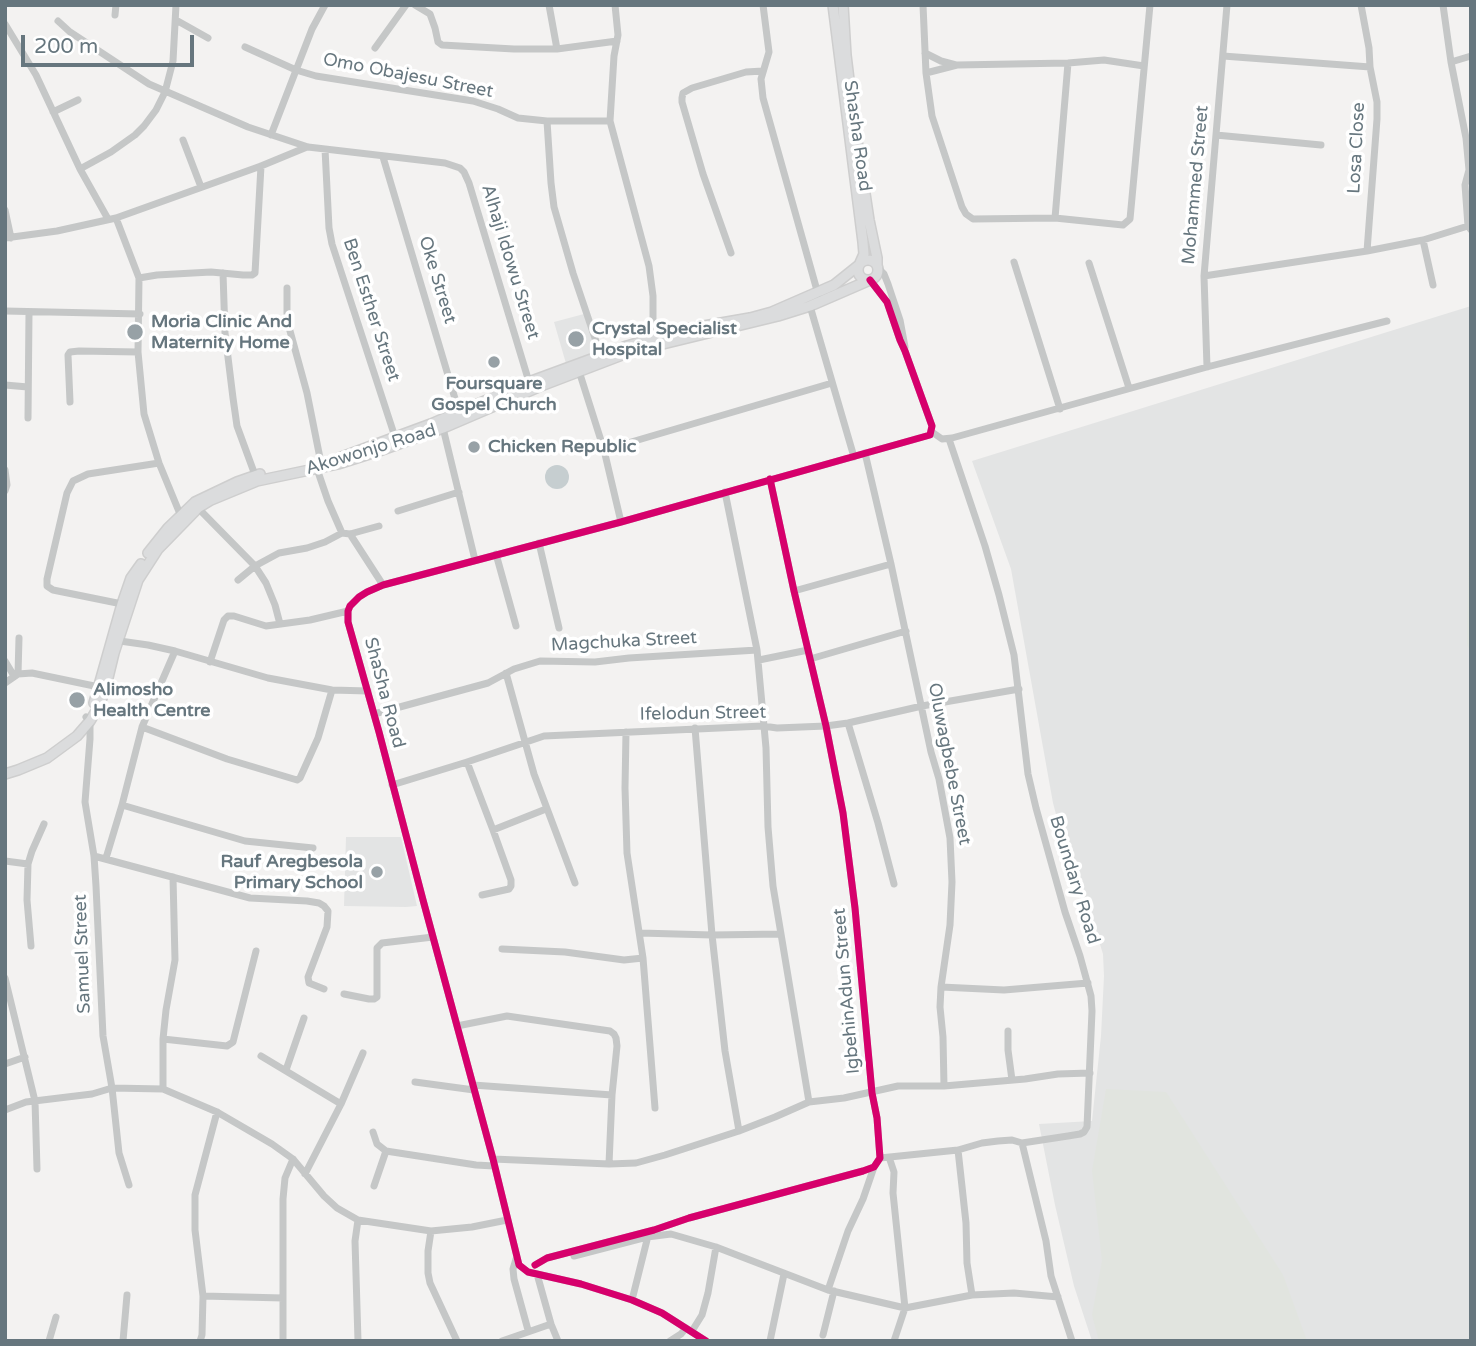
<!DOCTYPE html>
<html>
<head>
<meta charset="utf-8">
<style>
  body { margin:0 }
  #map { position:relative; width:1476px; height:1346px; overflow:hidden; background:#f3f2f1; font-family:"Varela Round",sans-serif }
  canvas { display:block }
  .frame { position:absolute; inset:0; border:7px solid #66767e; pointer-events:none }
  .scale { position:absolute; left:21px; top:35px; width:173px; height:32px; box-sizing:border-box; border:4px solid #66767e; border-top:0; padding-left:9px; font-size:21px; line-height:24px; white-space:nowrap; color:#66767e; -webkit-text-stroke:5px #fff; paint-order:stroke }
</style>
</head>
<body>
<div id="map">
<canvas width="1476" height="1346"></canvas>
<div class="frame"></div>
<div class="scale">200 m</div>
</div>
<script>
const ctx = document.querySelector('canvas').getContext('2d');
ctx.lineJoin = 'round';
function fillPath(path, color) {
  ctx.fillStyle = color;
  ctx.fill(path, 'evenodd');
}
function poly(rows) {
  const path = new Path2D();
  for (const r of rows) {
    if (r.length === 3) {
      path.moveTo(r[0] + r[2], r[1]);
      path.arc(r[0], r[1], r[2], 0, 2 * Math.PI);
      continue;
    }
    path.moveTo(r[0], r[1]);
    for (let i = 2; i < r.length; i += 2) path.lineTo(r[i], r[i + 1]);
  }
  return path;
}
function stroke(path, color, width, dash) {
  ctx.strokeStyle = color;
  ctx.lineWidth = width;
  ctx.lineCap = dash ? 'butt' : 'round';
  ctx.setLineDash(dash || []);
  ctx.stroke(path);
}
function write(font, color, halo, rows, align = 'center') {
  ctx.font = font + ' "Varela Round",sans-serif';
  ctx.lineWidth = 7;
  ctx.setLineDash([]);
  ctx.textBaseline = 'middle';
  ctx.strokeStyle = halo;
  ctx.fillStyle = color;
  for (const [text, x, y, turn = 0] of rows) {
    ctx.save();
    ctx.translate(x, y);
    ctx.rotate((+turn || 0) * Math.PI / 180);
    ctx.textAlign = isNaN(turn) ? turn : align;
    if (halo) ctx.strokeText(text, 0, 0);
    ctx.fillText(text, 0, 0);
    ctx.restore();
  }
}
fillPath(poly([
  [1471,306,1471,1341,1092,1341,1074,1286,1055,1205,1039,1124,1092,1121,1101,1036,1104,976,1103,954,1089,909,1077,883,1066,852,1053,803,1011,569,972,461],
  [584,314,598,357,567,367,554,322],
  [346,837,401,837,417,906,406,907,344,906]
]), '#e3e4e4');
fillPath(poly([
  [1471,419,1471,653,1467,645],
  [1106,1089,1166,1092,1283,1275,1307,1341,1099,1341,1092,1315,1102,1261,1092,1171]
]), '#e1e4df');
fillPath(poly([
  [557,477,12]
]), '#c6ced0');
const major = poly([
  [833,5,863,242,864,254,860,263],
  [843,5,846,55,854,121,869,220,877,258,877,265],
  [868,270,10],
  [339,458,431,424,529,382,627,346,681,330,750,318,772,312,834,285,859,265],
  [148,553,168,528,195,502,237,482,260,474],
  [94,703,122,604,131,578,141,564],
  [5,774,18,770,47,758,77,736,90,721,99,706,105,690,114,653,138,580,158,549,198,508,211,500,257,481,338,464,379,451,443,428,541,386,630,352,778,316,810,306,870,280]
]);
stroke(major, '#cecece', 12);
stroke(poly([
  [415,5,430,14,435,28,438,42,442,45,514,49,557,49,617,41],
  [549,5,557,49],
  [615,5,618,35,614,56,610,121,649,266,653,296,653,338],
  [763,5,769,52,761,79,763,98,818,294],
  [923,5,926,73,932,116,962,207,966,214,973,219,1055,218,1123,225,1130,219,1150,5],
  [1361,5,1369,48,1370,67,1377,102,1377,119,1367,251],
  [1443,5,1451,62,1466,138,1469,170,1465,185,1468,226,1471,230],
  [115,15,116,5],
  [176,20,208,38],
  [58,21,70,32,149,84,248,127,308,147,445,163,460,168,464,172,469,183,529,382],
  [5,24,36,75,80,169,108,219],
  [245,47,296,70,316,76,473,101,498,109,518,118,547,121,610,121],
  [375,48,406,5],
  [925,53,941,61,956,65],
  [1223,56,1370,67],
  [1451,62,1471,56],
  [926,73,957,65,1068,63,1104,60,1144,66],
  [53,112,78,100],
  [547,121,551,183,554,207,573,273,601,356],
  [271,135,312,29,325,5],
  [1216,135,1321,145],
  [183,140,201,187],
  [325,149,329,228,332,244,395,437],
  [383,157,459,412],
  [80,169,111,152,135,135,144,126,156,110,165,92,173,61,176,5],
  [5,210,11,238],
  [116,218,139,278,138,352,144,414,159,463,180,514],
  [1055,218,1068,63],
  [5,238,57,231,116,218,261,166,307,147],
  [1423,240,1433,285],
  [731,253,703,174,682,102,682,98,683,93,692,88,746,72,763,71],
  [1014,262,1060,409],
  [1089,263,1129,388],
  [878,268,884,274,888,284,900,320,905,347],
  [223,273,225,333,233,398,237,426,255,475],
  [1204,276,1367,251,1423,240,1468,226],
  [139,278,157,275,211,272,243,275,252,275,255,273,261,166],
  [287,288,287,320,307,393,322,468],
  [810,306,854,457],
  [5,311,140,314],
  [1207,367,1204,276,1227,5],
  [579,371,604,450,621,522],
  [5,385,28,387],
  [70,402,68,355,70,352,79,351,138,352],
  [28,418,29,313],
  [443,428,475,560],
  [932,432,942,439,952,438,1207,367,1387,321],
  [604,450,832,383],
  [865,453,891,564,931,752,939,779,950,838,952,882,950,925,941,987,940,1007,943,1037,944,1086],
  [315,463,328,501,342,533],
  [5,470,7,485,5,491],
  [725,492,757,650,766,748,768,827,773,886,809,1102],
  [198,508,255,566,266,583,275,605,280,624],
  [398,511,459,492],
  [350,534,383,585],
  [539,543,559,628],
  [496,554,516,626],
  [238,580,255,566,279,553,307,548,325,542,342,533,350,534,379,526],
  [794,591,891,564],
  [122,604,53,590,47,586,47,579,67,493,73,481,88,474,159,463],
  [113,640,148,645,175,651,268,678,332,690,368,691],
  [810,659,906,631],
  [759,660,808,650],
  [5,661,14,676],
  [210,662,224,620,228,616,234,616,266,626,310,620,348,611],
  [506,673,534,774,575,883],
  [18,674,19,638],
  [5,683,18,674,32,673,99,687],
  [374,714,488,683,514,669,540,661,595,662,629,658,757,650],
  [86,717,90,721,90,739,85,802,94,856,96,886,103,1036,112,1088,119,1153,129,1185],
  [848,723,878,823,894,884],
  [142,727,227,759,297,780,300,778,318,738,332,690],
  [695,728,712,935,725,1051,739,1131],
  [626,732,625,788,627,853,643,958,655,1108],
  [467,762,493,830,511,880,511,886,509,889,482,895],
  [392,785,467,762,544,736,763,726,777,728,826,726,848,723,922,706,1019,689],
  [122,805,245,841,313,848],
  [493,830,546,809],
  [94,856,250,898,307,901,319,903,324,906,328,911,327,927,308,977,309,983,324,989],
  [106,858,122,805,142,727,175,651],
  [5,861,28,864],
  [640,933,712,935,780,934],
  [31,946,27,900,28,864,32,851,44,824],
  [502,949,565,952,624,960,643,958],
  [5,978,35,1101,37,1169],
  [941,987,1004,990,1088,983],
  [344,994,369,999,374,999,377,997,377,948,382,943,433,937],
  [457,1026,507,1016,610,1031,614,1034,616,1038,617,1046,612,1095,609,1164],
  [1008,1031,1008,1050,1012,1080],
  [163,1039,227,1046,233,1042,256,951],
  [261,1056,341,1104,305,1174],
  [5,1064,25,1057],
  [286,1070,304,1018],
  [415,1082,474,1090],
  [473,1085,612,1095],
  [163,1089,163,1039,166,1010,175,960,173,877],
  [341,1104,363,1053],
  [5,1110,26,1102,92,1094,112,1088,163,1089,217,1112,272,1144,293,1159,324,1196,337,1208,358,1220,431,1231,472,1227,507,1220],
  [373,1132,377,1144,386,1151,476,1165,494,1166],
  [1022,1143,1046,1241,1051,1276,1072,1341],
  [958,1150,966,1223,967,1263,972,1295],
  [889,1157,894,1172,893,1193,905,1308,894,1341],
  [880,1158,958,1150,982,1143,998,1141,1012,1140,1022,1143,1068,1136,1080,1134,1084,1132,1087,1127,1092,1011,1091,996,1080,956,1065,912,1036,808,1028,774,1014,655,999,595,985,546,949,439],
  [493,1159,609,1164,636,1163,665,1155,739,1131,775,1117,809,1102,844,1098,898,1086,944,1086,1025,1079,1058,1074,1090,1073],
  [374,1186,386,1151],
  [358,1220,355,1241,358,1341],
  [431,1231,428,1251,428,1273,430,1283,457,1341],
  [574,1256,647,1237,671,1234,716,1247,828,1290,905,1308,972,1295,1014,1293,1058,1297],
  [516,1259,513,1269,514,1279,528,1330],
  [535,1265,547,1258,654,1230,689,1218,863,1171,874,1167,880,1158,877,1118,872,1093,855,908,843,813,826,726,794,591,770,479],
  [537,1274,551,1324,558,1341],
  [828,1290,848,1231,863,1199,874,1167],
  [203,1296,283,1298],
  [632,1300,648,1236],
  [692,1331,702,1315,708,1293,716,1247],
  [823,1335,834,1291],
  [49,1341,56,1317],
  [123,1341,127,1295],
  [200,1341,202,1335,203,1296,195,1230,195,1195,217,1112],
  [283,1341,283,1199,285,1178,293,1159],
  [502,1341,551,1324],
  [670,1341,681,1334,686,1328],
  [706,1341,662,1313,632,1300,581,1284,528,1272,519,1265,493,1159,423,900,379,732,348,622,348,611,350,606,359,597,367,592,383,585,621,522,930,435,932,426,905,351,900,340,887,302,870,280],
  [770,1341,784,1274]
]), '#c5c7c7', 7);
stroke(major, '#dbdcdd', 9);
stroke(poly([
  [535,1265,547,1258,654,1230,689,1218,863,1171,874,1167,880,1158,877,1118,872,1093,855,908,843,813,826,726,794,591,770,479],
  [706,1341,662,1313,632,1300,581,1284,528,1272,519,1265,493,1159,423,900,379,732,348,622,348,611,350,606,359,597,367,592,383,585,621,522,930,435,932,426,905,351,900,340,887,302,870,280]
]), '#d6006c', 7);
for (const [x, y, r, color] of [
  [135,332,9,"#97a1a6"],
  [576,339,9,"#97a1a6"],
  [494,362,7,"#97a1a6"],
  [474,447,7,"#97a1a6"],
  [77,700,9,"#97a1a6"],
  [377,872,7,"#97a1a6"]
]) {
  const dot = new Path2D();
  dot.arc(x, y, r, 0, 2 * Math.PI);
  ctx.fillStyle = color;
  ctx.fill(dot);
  stroke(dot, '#fff', 2.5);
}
write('18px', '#66767e', '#fff', [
  ["Omo Obajesu Street",408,76,11],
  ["Shasha Road",857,136,82],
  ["Losa Close",1357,148,-87],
  ["Mohammed Street",1196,185,-85],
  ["Alhaji Idowu Street",510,262,73],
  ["Oke Street",437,280,73],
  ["Ben Esther Street",371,310,72],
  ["Akowonjo Road",371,450,-17],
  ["Magchuka Street",624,642,-3],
  ["ShaSha Road",384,693,75],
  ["Ifelodun Street",703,714,-1],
  ["Oluwagbebe Street",949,764,79],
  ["Boundary Road",1074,880,73],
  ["Samuel Street",83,954,-92],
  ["IgbehinAdun Street",847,991,-95]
]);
write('bold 18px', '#66767e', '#fff', [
  ["Moria Clinic And",151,322],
  ["Maternity Home",151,343],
  ["Crystal Specialist",592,329],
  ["Hospital",592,350],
  ["Foursquare",494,384,"center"],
  ["Gospel Church",494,405,"center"],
  ["Chicken Republic",488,447],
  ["Alimosho",93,690],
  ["Health Centre",93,711],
  ["Rauf Aregbesola",363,862,"right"],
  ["Primary School",363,883,"right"]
], 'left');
</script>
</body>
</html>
